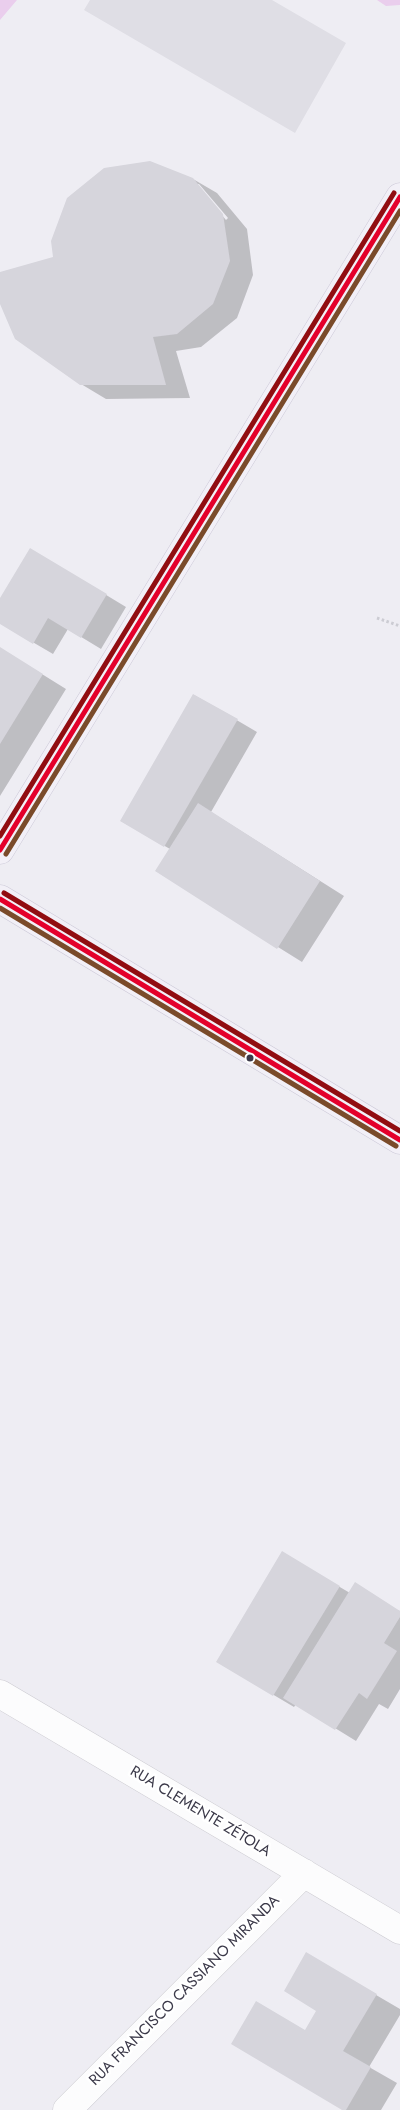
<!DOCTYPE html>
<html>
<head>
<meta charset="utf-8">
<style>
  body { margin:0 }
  canvas { display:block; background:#eeedf3 }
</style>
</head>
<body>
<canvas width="400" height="2110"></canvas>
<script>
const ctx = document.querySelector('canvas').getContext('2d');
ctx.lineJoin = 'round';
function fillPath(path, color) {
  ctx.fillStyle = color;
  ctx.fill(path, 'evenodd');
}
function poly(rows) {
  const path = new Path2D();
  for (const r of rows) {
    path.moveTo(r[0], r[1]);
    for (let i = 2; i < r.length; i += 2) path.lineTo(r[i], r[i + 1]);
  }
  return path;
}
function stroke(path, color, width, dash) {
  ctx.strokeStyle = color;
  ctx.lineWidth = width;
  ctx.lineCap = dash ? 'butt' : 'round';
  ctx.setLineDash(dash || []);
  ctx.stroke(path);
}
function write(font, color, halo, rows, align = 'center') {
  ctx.font = font + ' Jost,sans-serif';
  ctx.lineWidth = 5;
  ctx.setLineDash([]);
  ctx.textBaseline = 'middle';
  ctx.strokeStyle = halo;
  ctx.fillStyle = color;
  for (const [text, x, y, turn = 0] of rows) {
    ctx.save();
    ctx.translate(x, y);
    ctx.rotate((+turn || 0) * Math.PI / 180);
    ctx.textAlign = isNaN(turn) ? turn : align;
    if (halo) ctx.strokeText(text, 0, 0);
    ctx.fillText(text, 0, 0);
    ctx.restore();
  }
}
fillPath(poly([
  [0,0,17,0,0,20],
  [377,0,400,0,400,5,386,6]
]), '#eaceed');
fillPath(poly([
  [90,0,272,0,346,43,295,133,84,10]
]), '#dfdee5');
fillPath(poly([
  [193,179,217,193,247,229,253,275,237,318,201,347,176,351,190,398,106,399,81,384,0,301,0,273,54,258],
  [196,184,199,184,228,218,226,220],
  [50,561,126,607,101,649,68,629,53,654,0,623,0,600],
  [0,648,66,689,0,796],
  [194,695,257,732,211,812,344,896,302,962,156,871,170,849,121,821],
  [282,1553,350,1593,400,1611,400,1689,388,1709,379,1704,356,1741,296,1704,294,1707,218,1662],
  [306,1954,400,2009,400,2015,369,2067,397,2083,381,2110,345,2110,305,2032,318,2010]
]), '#0003');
fillPath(poly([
  [150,161,193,178,223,214,230,261,213,304,177,334,153,337,166,385,80,385,15,339,0,304,0,272,53,257,51,241,67,198,104,168],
  [30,548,107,594,81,638,48,618,33,644,0,624,0,598],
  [0,647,43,674,0,744],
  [193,694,238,719,164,847,120,821],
  [198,803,320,881,277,949,155,871],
  [282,1551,340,1586,273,1696,216,1662],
  [355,1582,400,1611,400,1617,384,1643,397,1651,367,1699,359,1693,335,1730,283,1698],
  [306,1952,377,1994,343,2051,371,2067,346,2110,342,2110,231,2044,256,2001,305,2030,316,2011,284,1991]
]), '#d6d5dc');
const minor = poly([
  [0,1694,400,1930],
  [67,2110,304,1873]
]);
const secondary = poly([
  [0,850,400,197],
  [0,899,400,1140]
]);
stroke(minor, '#cccbd1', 29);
stroke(secondary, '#cdcad8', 29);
stroke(poly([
  [377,618,400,626]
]), '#ccccd3', 3, [2.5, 2.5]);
stroke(minor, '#fcfcfd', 28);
stroke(secondary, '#f2f0f7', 28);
stroke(poly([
  [0,850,400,197],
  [0,899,400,1140]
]), '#e4002b', 5);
stroke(poly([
  [6,854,400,211],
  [0,908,396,1146]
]), '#7a4b2a', 5);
stroke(poly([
  [0,836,394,193],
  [4,893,400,1131]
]), '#910d11', 5);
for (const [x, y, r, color] of [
  [250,1058,4.5,"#3b3949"]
]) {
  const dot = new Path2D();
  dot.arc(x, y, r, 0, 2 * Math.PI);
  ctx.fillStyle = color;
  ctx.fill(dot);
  stroke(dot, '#fff', 2);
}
write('15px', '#3b3949', '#fff', [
  ["RUA CLEMENTE ZÉTOLA",200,1812,31],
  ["RUA FRANCISCO CASSIANO MIRANDA",185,1991,-45]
]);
</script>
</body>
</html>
